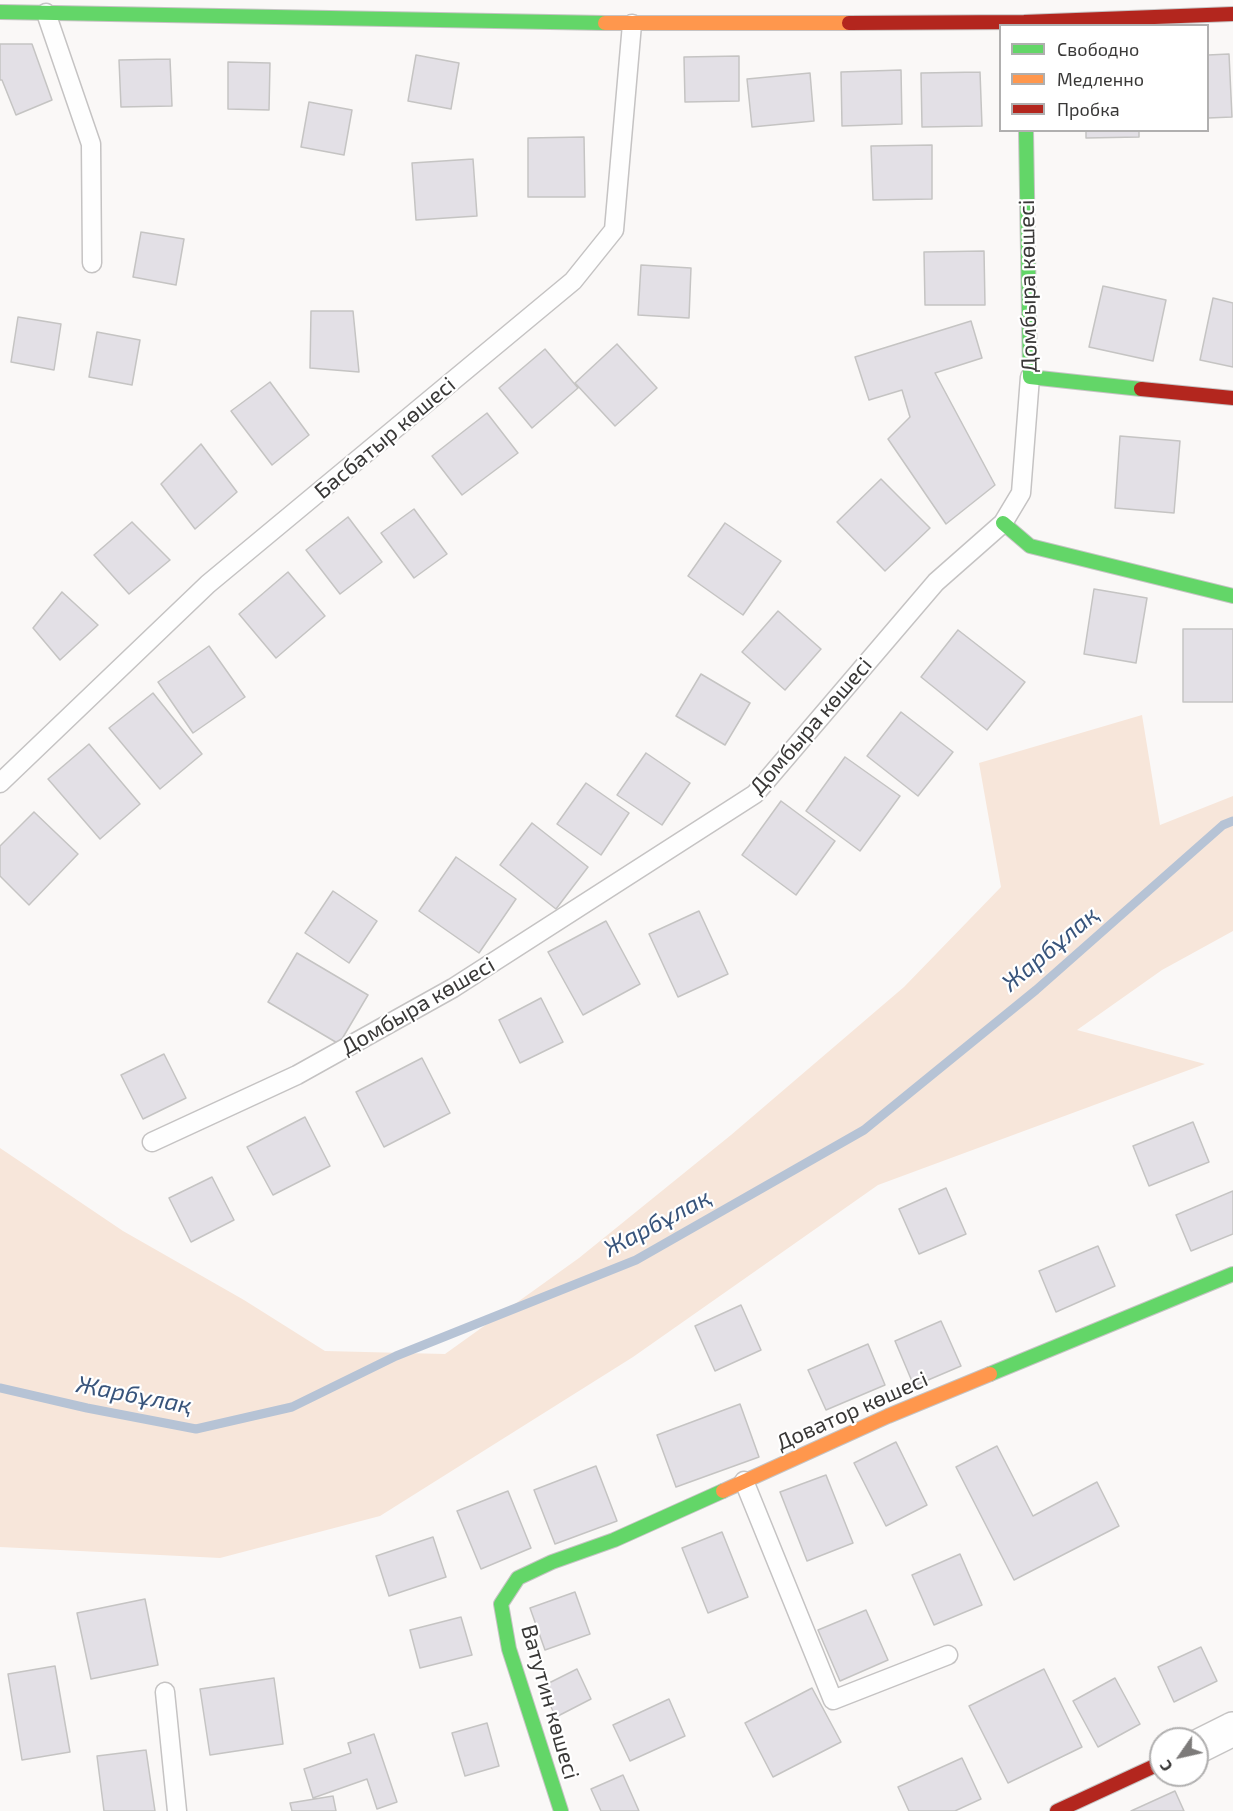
<!DOCTYPE html>
<html>
<head>
<meta charset="utf-8">
<style>
  body { margin:0 }
  #map { position:relative; width:1233px; height:1811px; overflow:hidden; background:#faf8f7; font-family:"Exo 2",sans-serif }
  canvas { display:block }
  .legend { position:absolute; left:999px; top:24px; width:210px; height:108px; box-sizing:border-box; background:#fff; border:2px solid #b0afaf; margin:0; padding:8px 10px; list-style:none; font-size:18px; color:#393837 }
  .legend li { display:flex; align-items:center; gap:12px; height:30px }
  .legend b { width:30px; border:2px solid #b0afaf }
  .north { position:absolute; left:1149px; top:1727px; width:60px; height:60px; box-sizing:border-box; background:#fff; border:2px solid #b0afaf; border-radius:50%; rotate:236deg; font-size:16px; font-weight:700; line-height:24px; text-align:center; color:#393837 }
  .north::after { content:''; display:block; margin:auto; width:21px; height:27px; background:#7d7b7a; clip-path:polygon(50% 0,100% 100%,50% 72%,0 100%) }
</style>
</head>
<body>
<div id="map">
<canvas width="1233" height="1811"></canvas>
<ul class="legend">
<li><b style="height:8px;background:#63d668"></b>Свободно</li>
<li><b style="height:8px;background:#ff974d"></b>Медленно</li>
<li><b style="height:8px;background:#b3261e"></b>Пробка</li>
</ul>
<div class="north">С</div>
</div>
<script>
const ctx = document.querySelector('canvas').getContext('2d');
ctx.lineJoin = 'round';
function fillPath(path, color) {
  ctx.fillStyle = color;
  ctx.fill(path, 'evenodd');
}
function poly(rows) {
  const path = new Path2D();
  for (const r of rows) {
    path.moveTo(r[0], r[1]);
    for (let i = 2; i < r.length; i += 2) path.lineTo(r[i], r[i + 1]);
  }
  return path;
}
function stroke(path, color, width, dash) {
  ctx.strokeStyle = color;
  ctx.lineWidth = width;
  ctx.lineCap = dash ? 'butt' : 'round';
  ctx.setLineDash(dash || []);
  ctx.stroke(path);
}
function write(font, color, halo, rows, align = 'center') {
  ctx.font = font + ' "Exo 2",sans-serif';
  ctx.lineWidth = 4.5;
  ctx.setLineDash([]);
  ctx.textBaseline = 'middle';
  ctx.strokeStyle = halo;
  ctx.fillStyle = color;
  for (const [text, x, y, turn = 0] of rows) {
    ctx.save();
    ctx.translate(x, y);
    ctx.rotate((+turn || 0) * Math.PI / 180);
    ctx.textAlign = isNaN(turn) ? turn : align;
    if (halo) ctx.strokeText(text, 0, 0);
    ctx.fillText(text, 0, 0);
    ctx.restore();
  }
}
fillPath(poly([
  [1142,715,1160,825,1233,796,1233,931,1162,970,1077,1030,1205,1064,878,1185,633,1357,380,1516,220,1558,0,1547,0,1148,123,1231,244,1300,325,1351,445,1354,579,1258,731,1135,904,987,1001,887,979,763]
]), '#f7e6da');
stroke(poly([
  [0,1388,87,1408,196,1429,292,1407,396,1356,636,1260,864,1130,1036,990,1223,825,1233,821]
]), '#b6c3d5', 9);
const building = poly([
  [0,44,32,44,52,100,16,115,2,80,0,80,0,44],
  [1229,54,1232,117,1208,118,1208,55,1229,54],
  [416,55,459,63,451,109,408,101,416,55],
  [739,56,739,101,685,102,684,57,739,56],
  [170,59,172,106,121,107,119,60,170,59],
  [228,62,270,63,269,110,228,109,228,62],
  [901,70,902,124,842,126,841,72,901,70],
  [980,72,982,126,922,127,921,73,980,72],
  [810,73,814,121,752,127,747,79,810,73],
  [309,102,352,110,344,155,301,147,309,102],
  [1086,130,1139,130,1139,137,1086,138,1086,130],
  [584,137,585,197,528,197,528,138,584,137],
  [932,145,932,199,873,200,871,146,932,145],
  [473,159,477,216,416,220,412,163,473,159],
  [141,232,184,239,176,285,133,277,141,232],
  [984,251,985,305,925,305,924,252,984,251],
  [641,265,691,268,689,318,638,315,641,265],
  [1103,286,1166,300,1153,361,1089,347,1103,286],
  [1213,298,1233,303,1233,367,1200,360,1213,298],
  [311,311,353,311,359,372,310,368,311,311],
  [18,317,61,324,54,370,11,362,18,317],
  [971,321,982,358,935,373,995,485,946,524,888,439,910,417,902,390,869,400,855,357,971,321],
  [97,332,140,340,132,385,89,377,97,332],
  [617,344,657,388,615,426,575,383,617,344],
  [545,349,578,388,532,428,499,388,545,349],
  [270,382,309,435,272,465,231,411,270,382],
  [487,413,518,453,462,495,432,456,487,413],
  [1120,436,1180,441,1174,513,1115,508,1120,436],
  [201,444,237,492,195,529,161,484,201,444],
  [881,479,930,528,885,571,837,522,881,479],
  [414,509,447,554,414,578,381,533,414,509],
  [348,517,382,562,340,594,306,550,348,517],
  [132,522,170,560,129,594,94,555,132,522],
  [725,523,781,561,743,615,688,576,725,523],
  [288,572,325,616,276,658,239,614,288,572],
  [1094,589,1147,598,1136,663,1084,654,1094,589],
  [62,592,98,625,60,660,33,628,62,592],
  [778,611,821,649,785,690,742,652,778,611],
  [1183,629,1233,629,1233,702,1183,702,1183,629],
  [958,630,1025,682,987,730,921,677,958,630],
  [209,646,245,697,193,733,158,682,209,646],
  [701,674,750,703,725,745,676,716,701,674],
  [153,693,202,754,160,789,109,728,153,693],
  [901,712,953,752,918,796,867,756,901,712],
  [89,744,140,804,100,839,48,779,89,744],
  [646,753,690,783,662,825,617,795,646,753],
  [845,757,900,796,860,851,806,811,845,757],
  [586,783,629,813,601,855,557,824,586,783],
  [781,801,835,841,796,895,742,855,781,801],
  [34,812,78,854,29,905,0,876,0,846,34,812],
  [532,823,588,867,556,909,500,865,532,823],
  [456,857,516,899,479,953,419,911,456,857],
  [333,891,377,921,349,963,305,933,333,891],
  [699,911,728,974,678,997,649,934,699,911],
  [606,921,640,984,583,1015,548,952,606,921],
  [297,953,368,995,339,1044,268,1002,297,953],
  [541,998,563,1042,520,1063,499,1020,541,998],
  [164,1054,186,1098,143,1119,121,1075,164,1054],
  [422,1058,450,1113,384,1147,356,1092,422,1058],
  [305,1117,330,1166,273,1195,247,1147,305,1117],
  [1193,1122,1209,1162,1149,1186,1133,1146,1193,1122],
  [212,1177,234,1220,191,1242,169,1198,212,1177],
  [946,1188,966,1234,919,1254,899,1209,946,1188],
  [1233,1191,1233,1234,1191,1251,1176,1215,1233,1191],
  [1098,1246,1115,1286,1056,1312,1039,1271,1098,1246],
  [741,1305,761,1350,715,1371,695,1326,741,1305],
  [941,1321,961,1366,914,1386,895,1341,941,1321],
  [868,1344,885,1385,826,1410,808,1370,868,1344],
  [740,1404,759,1457,676,1487,657,1435,740,1404],
  [896,1442,927,1505,886,1526,854,1463,896,1442],
  [997,1446,1033,1516,1097,1482,1119,1526,1014,1580,956,1467,997,1446],
  [596,1466,617,1521,555,1544,534,1490,596,1466],
  [826,1475,853,1543,807,1561,780,1492,826,1475],
  [508,1491,531,1548,481,1569,457,1511,508,1491],
  [722,1532,748,1597,708,1613,682,1548,722,1532],
  [433,1537,446,1577,389,1596,376,1556,433,1537],
  [960,1554,982,1605,934,1625,912,1575,960,1554],
  [575,1592,590,1634,545,1650,530,1608,575,1592],
  [145,1599,158,1665,91,1679,77,1613,145,1599],
  [866,1610,888,1660,840,1681,818,1630,866,1610],
  [461,1617,472,1655,420,1668,410,1630,461,1617],
  [1201,1647,1217,1681,1174,1702,1158,1667,1201,1647],
  [55,1666,70,1752,22,1760,8,1674,55,1666],
  [577,1669,591,1699,556,1717,541,1687,577,1669],
  [1044,1669,1082,1747,1008,1783,969,1706,1044,1669],
  [274,1678,283,1744,210,1755,200,1689,274,1678],
  [1115,1678,1140,1724,1098,1747,1073,1701,1115,1678],
  [812,1688,841,1742,773,1777,745,1723,812,1688],
  [669,1699,685,1736,630,1761,613,1725,669,1699],
  [487,1723,499,1766,465,1776,452,1733,487,1723],
  [374,1734,397,1802,377,1809,367,1779,313,1798,304,1769,351,1753,348,1743,374,1734],
  [146,1750,155,1811,104,1811,97,1756,146,1750],
  [962,1758,981,1799,955,1811,909,1811,898,1787,962,1758],
  [623,1775,639,1811,601,1811,591,1789,623,1775],
  [1175,1791,1184,1811,1131,1811,1175,1791],
  [333,1796,336,1811,292,1811,290,1803,333,1796]
]);
fillPath(building, '#e3e0e6');
stroke(building, '#c5c4c3', 1.5);
const lane = poly([
  [46,13,91,144,92,263],
  [0,783,208,584,573,281,614,230,632,24],
  [152,1142,297,1075,453,988,755,794,936,582,1003,523,1021,493,1030,377],
  [744,1481,833,1700,948,1655],
  [165,1692,177,1811]
]);
const street = poly([
  [1197,1747,1233,1729]
]);
const fast = poly([
  [0,12,605,23],
  [1026,130,1030,377,1141,389],
  [1003,523,1030,546,1233,596],
  [990,1374,1233,1274],
  [561,1811,509,1649,501,1604,518,1578,552,1562,614,1540,723,1491]
]);
const slow = poly([
  [605,23,849,23],
  [723,1491,888,1416,990,1374]
]);
const jam = poly([
  [849,23,1024,22,1233,14],
  [1141,389,1233,398],
  [1057,1811,1161,1763]
]);
stroke(lane, '#c5c3c3', 21);
stroke(street, '#c5c3c3', 36);
stroke(fast, '#c5c3c3', 16);
stroke(slow, '#c5c3c3', 16);
stroke(jam, '#c5c3c3', 16);
stroke(lane, '#fefefe', 18);
stroke(street, '#fefefe', 33);
stroke(fast, '#63d668', 14);
stroke(slow, '#ff974d', 14);
stroke(jam, '#b3261e', 14);
write('22px', '#393837', '#fff', [
  ["Домбыра көшесі",1028,286,-91],
  ["Басбатыр көшесі",385,438,-40],
  ["Домбыра көшесі",811,726,-49],
  ["Домбыра көшесі",418,1006,-30],
  ["Доватор көшесі",852,1411,-24],
  ["Ватутин көшесі",550,1702,74]
]);
write('italic 24px', '#38547b', '#fff', [
  ["Жарбұлақ",1050,949,-40],
  ["Жарбұлақ",657,1223,-28],
  ["Жарбұлақ",134,1395,11]
]);
</script>
</body>
</html>
